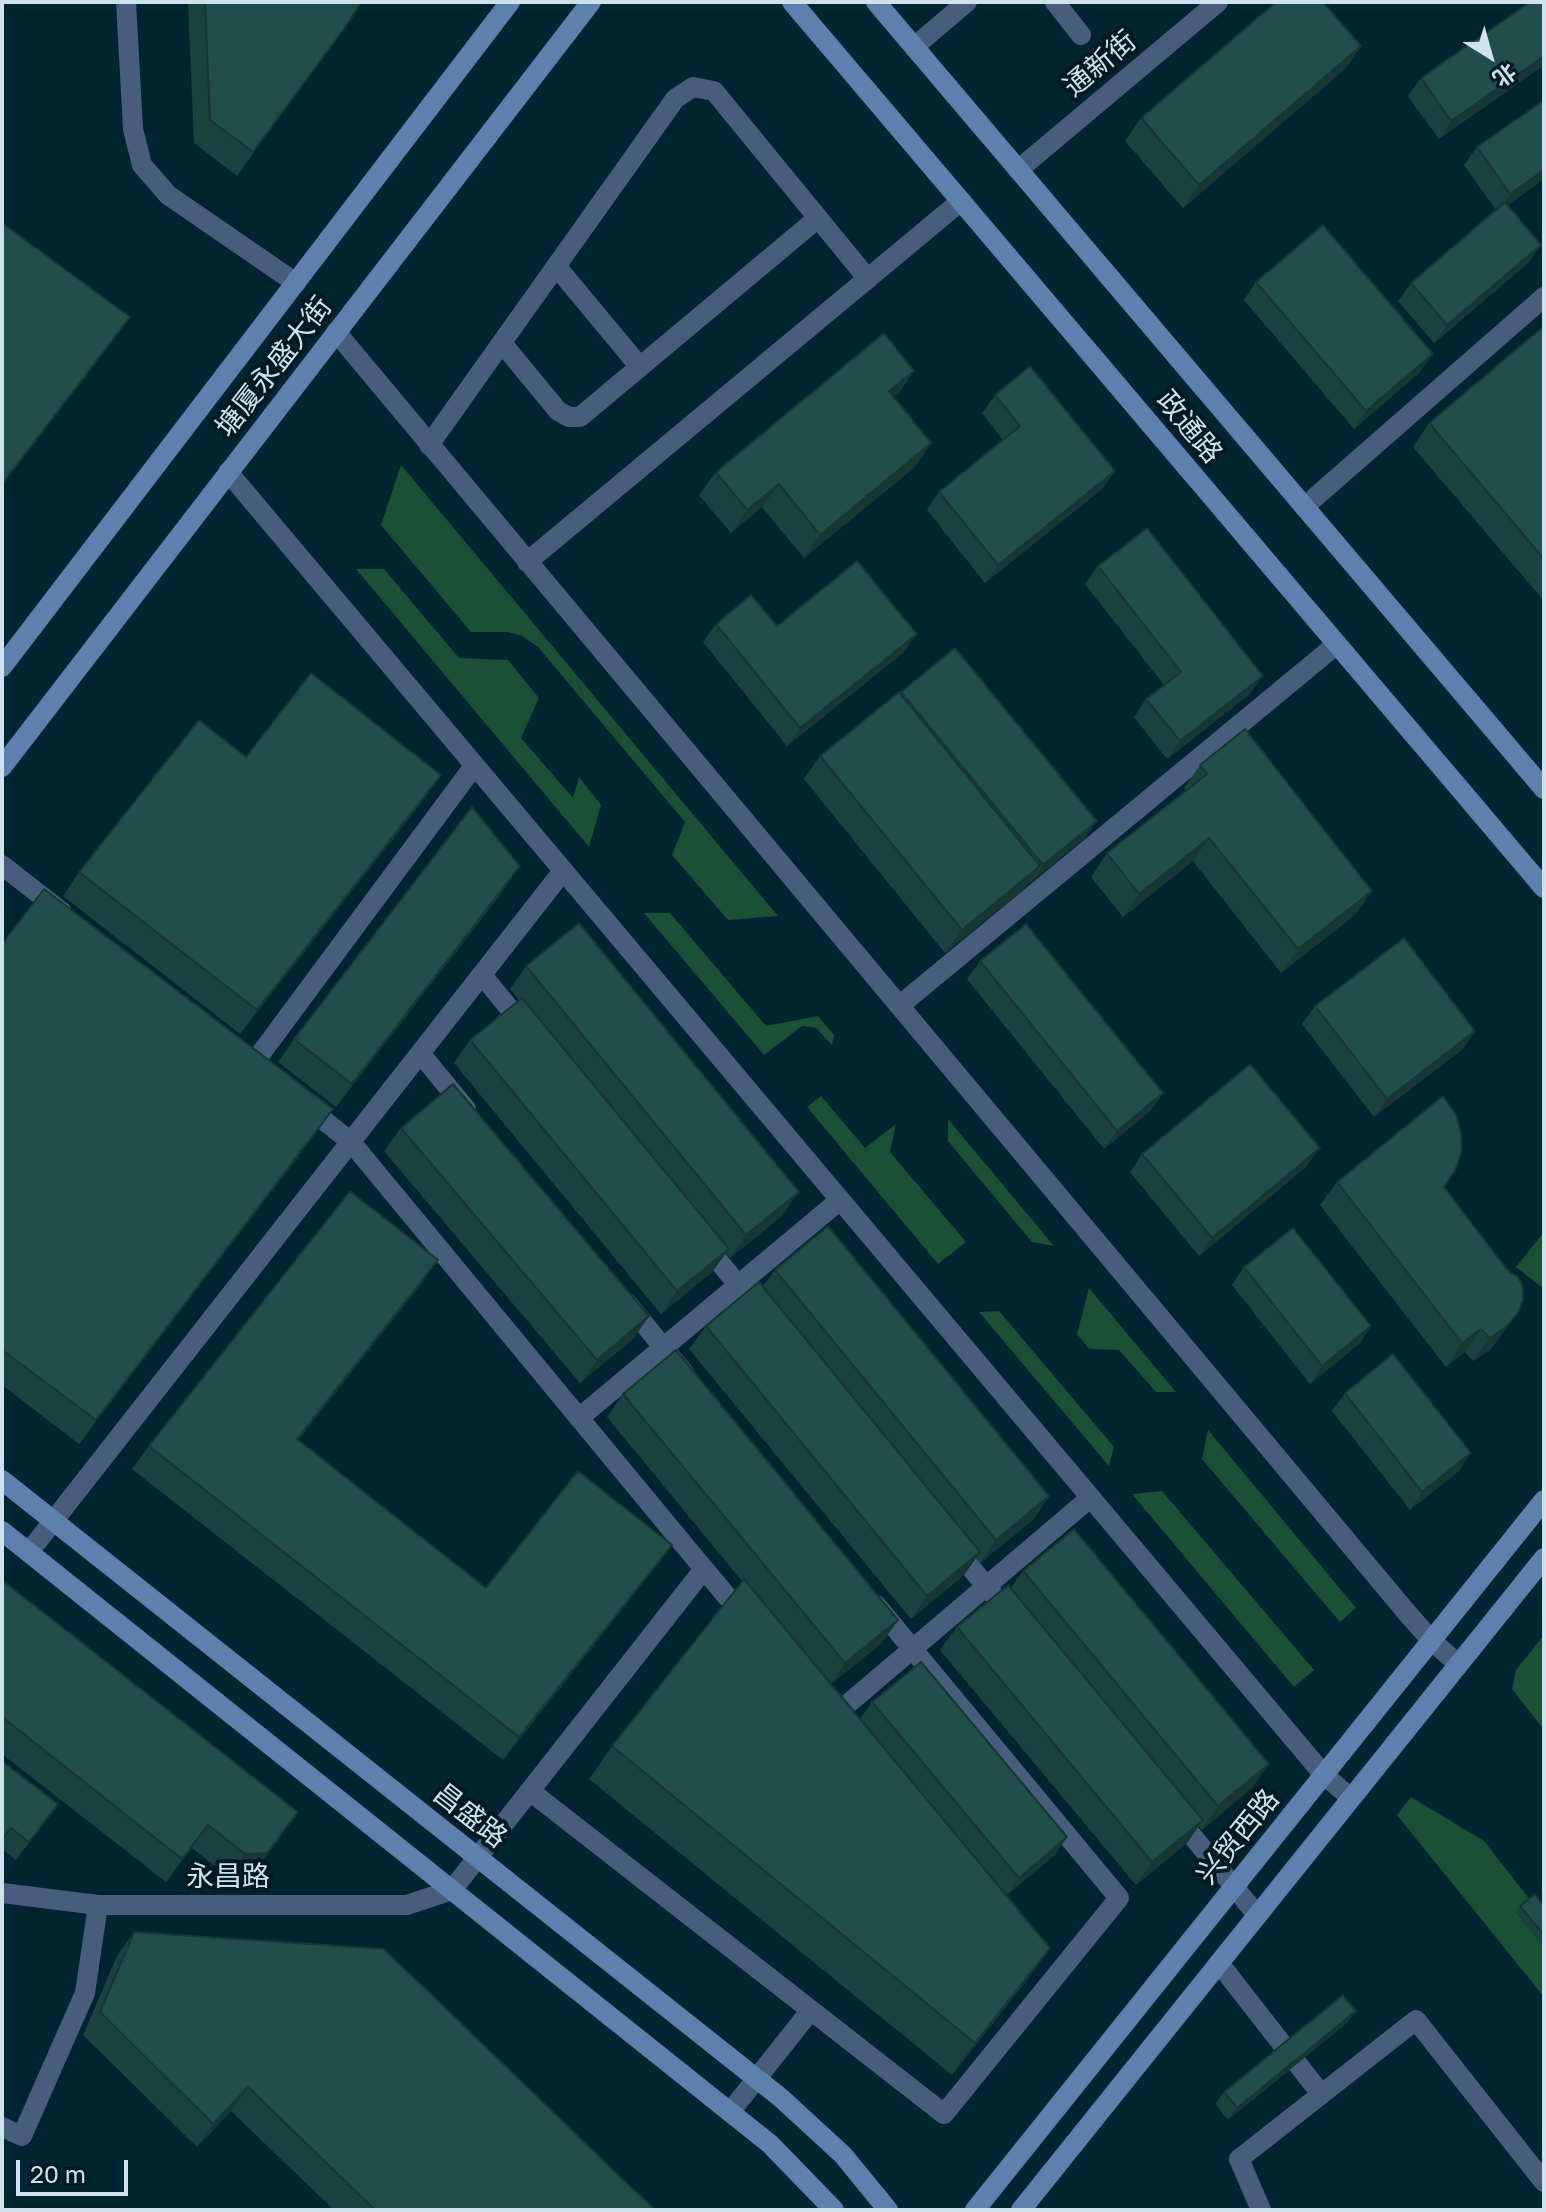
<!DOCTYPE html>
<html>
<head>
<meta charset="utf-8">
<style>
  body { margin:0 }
  #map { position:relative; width:1546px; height:2212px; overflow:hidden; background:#002531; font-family:"Golos Text","Noto Sans SC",sans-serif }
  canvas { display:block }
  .frame { position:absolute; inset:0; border:4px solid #cee2eb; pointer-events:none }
  .north { position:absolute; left:1450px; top:16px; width:80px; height:80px; -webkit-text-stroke:6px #001a24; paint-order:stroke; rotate:143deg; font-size:22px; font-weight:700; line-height:32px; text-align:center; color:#cee2eb }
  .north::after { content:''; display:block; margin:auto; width:28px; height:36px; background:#cee2eb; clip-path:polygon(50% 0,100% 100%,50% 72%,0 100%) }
  .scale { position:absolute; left:16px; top:2160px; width:112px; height:36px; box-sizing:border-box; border:4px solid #cee2eb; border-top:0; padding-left:10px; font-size:24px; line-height:28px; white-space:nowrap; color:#cee2eb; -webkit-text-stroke:6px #001a24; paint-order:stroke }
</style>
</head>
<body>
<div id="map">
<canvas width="1546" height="2212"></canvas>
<div class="frame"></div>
<div class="north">北</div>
<div class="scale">20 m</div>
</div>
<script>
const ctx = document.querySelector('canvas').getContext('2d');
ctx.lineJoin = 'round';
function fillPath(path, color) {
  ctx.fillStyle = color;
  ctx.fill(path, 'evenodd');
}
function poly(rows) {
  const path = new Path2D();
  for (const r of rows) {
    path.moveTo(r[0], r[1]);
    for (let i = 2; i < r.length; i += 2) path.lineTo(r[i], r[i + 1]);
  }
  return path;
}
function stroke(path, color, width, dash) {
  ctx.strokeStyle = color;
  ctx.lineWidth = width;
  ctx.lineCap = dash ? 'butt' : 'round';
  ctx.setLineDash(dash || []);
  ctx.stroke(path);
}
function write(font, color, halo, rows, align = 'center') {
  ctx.font = font + ' "Golos Text","Noto Sans SC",sans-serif';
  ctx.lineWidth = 8;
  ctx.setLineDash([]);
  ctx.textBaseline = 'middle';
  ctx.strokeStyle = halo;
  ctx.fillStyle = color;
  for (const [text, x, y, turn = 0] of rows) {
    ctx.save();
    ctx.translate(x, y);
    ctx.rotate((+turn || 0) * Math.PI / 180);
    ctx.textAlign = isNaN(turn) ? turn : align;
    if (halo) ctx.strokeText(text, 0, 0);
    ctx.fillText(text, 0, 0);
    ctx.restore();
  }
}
fillPath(poly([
  [401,465,778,916,728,920,672,855,685,822,538,647,522,636,508,632,471,632,381,525],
  [356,569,384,569,459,658,508,660,539,698,521,738,573,798,579,777,601,805,589,847],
  [644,913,670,913,766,1026,818,1016,834,1035,832,1045,816,1028,802,1026,764,1055],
  [821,1096,865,1148,896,1124,890,1152,966,1242,938,1264,807,1107],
  [948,1119,1054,1246,1032,1242,948,1141],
  [1544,1232,1544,1289,1516,1267],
  [1089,1288,1176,1392,1156,1392,1119,1350,1089,1349,1077,1334],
  [999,1311,1114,1447,1109,1466,979,1312],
  [1208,1430,1356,1608,1340,1622,1202,1459],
  [1162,1491,1314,1670,1294,1687,1132,1494],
  [1544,1635,1544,1730,1512,1689,1516,1670],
  [1411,1797,1484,1841,1531,1901,1516,1912,1544,1947,1544,1997,1397,1815]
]), '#195036');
stroke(poly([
  [126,2,133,129,142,165,168,195,296,283],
  [1055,2,1081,35],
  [914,47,967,2],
  [556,266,640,367],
  [336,332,1408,1614,1431,1640,1458,1664],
  [502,343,558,411,569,417,580,417,818,218],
  [429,445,675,99,693,87,714,91,868,279],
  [228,472,1324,1775,1351,1798],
  [1304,507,1544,297],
  [527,562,961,201],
  [2,865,62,912],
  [482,975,527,1030],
  [899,1006,1337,644],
  [420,1053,466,1109],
  [253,1064,474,766],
  [306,1106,351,1142,704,1569,452,1890],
  [703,1242,761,1313],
  [627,1303,685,1374],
  [579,1418,840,1200],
  [952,1545,1011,1616],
  [29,1552,563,871],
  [704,1569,745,1618],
  [829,1720,1090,1498],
  [530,1791,944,2114,1119,1898,876,1605],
  [1176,1816,1257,1915],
  [1219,1963,1321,2094],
  [730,2112,811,2010],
  [2,2127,22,2136,85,1993,98,1905],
  [1261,2210,1239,2159,1416,2020,1544,2182]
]), '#475d7b', 20);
stroke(poly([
  [1018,170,1218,2],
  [2,1893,98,1905,407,1905,452,1890]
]), '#475d7b', 20);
stroke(poly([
  [792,2,1544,888],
  [876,2,1544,789],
  [2,667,510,2],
  [2,767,591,2],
  [2,1480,781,2098,843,2155,888,2210],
  [2,1531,770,2144,834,2210],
  [975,2210,1544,1500],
  [1021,2210,1544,1558]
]), '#5d80af', 20);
fillPath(poly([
  [188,2,361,2,332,45,237,176,194,143],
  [1544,2,1544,65,1439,139,1408,96,1421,78],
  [1361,46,1345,69,1183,208,1125,141,1141,118],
  [1544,100,1544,179,1507,206,1541,245,1528,263,1434,343,1398,301,1411,283,1496,210,1464,165,1477,147],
  [1256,282,1420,372,1354,429,1244,300],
  [1544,326,1544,601,1413,447,1429,423],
  [914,371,898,394,894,397,931,443,915,467,804,558,762,507,731,533,699,495,716,472],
  [995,395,1115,471,1102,489,985,583,927,510,939,492,1003,440,982,413],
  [1098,566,1250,694,1167,759,1134,717,1146,699,1164,685,1085,584],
  [716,624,777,626,904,652,787,746,703,642],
  [955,648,1084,839,1030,883,1029,882,1024,889,945,953,804,779,820,756],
  [246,757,425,798,240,1034,63,896,79,872],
  [1200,765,1372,891,1356,914,1281,973,1193,861,1123,917,1091,877,1107,853,1186,791,1184,788],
  [504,890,336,1107,278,1062,294,1039],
  [2,944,317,1132,79,1444,2,1385],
  [980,961,1163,1093,1150,1111,1104,1149,967,979],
  [526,966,782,1216,730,1258,726,1253,712,1272,661,1314,454,1063,470,1040,519,1000,510,989],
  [1315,1006,1475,1031,1463,1049,1374,1117,1302,1024],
  [401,1128,649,1316,633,1339,580,1383,384,1151],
  [1142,1154,1307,1166,1199,1256,1130,1172],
  [1337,1182,1444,1187,1518,1313,1490,1350,1473,1361,1465,1352,1446,1367,1320,1205],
  [1244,1267,1371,1326,1359,1344,1310,1384,1232,1285],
  [775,1270,1049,1496,1033,1520,980,1563,976,1558,964,1575,911,1619,689,1349,706,1326,762,1287],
  [422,1283,298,1440,486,1588,672,1545,655,1568,503,1760,132,1469,149,1446],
  [1345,1393,1459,1471,1410,1510,1332,1411],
  [623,1394,898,1620,882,1643,831,1684,860,1719,872,1702,1055,1855,1006,1895,1050,1948,1027,1980,952,2075,589,1779,612,1746,742,1581,607,1417],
  [1023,1571,1253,1787,1202,1830,1199,1826,1187,1843,1136,1885,940,1650,957,1627,1011,1588],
  [2,1580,282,1835,251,1876,229,1877,192,1848,166,1882,2,1754],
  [2,1761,58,1804,16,1860,2,1849],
  [1520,1906,1544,1906,1544,1947,1516,1912],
  [134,1932,655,2210,334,2210,231,2111,197,2147,83,2035,117,1956],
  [1347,2023,1228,2120,1215,2104,1224,2092]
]), '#1c4240');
fillPath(poly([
  [1361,46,1345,69,1183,208,1199,185],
  [1544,56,1544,65,1439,139,1451,121],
  [1544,170,1544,179,1498,212,1510,194],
  [1541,245,1528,263,1434,343,1447,325],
  [130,317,114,340,2,486,2,484],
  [1433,354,1420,372,1354,429,1366,411],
  [914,371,898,394,872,415,889,391],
  [931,443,915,467,804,558,820,535],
  [1115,471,1102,489,985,583,998,565],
  [779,484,762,507,731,533,747,510],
  [917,634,904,652,787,746,800,728],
  [1263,676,1250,694,1167,759,1180,741],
  [441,775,425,798,240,1034,257,1010],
  [1097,821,1084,839,1030,883,1043,865],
  [1209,838,1193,861,1123,917,1139,894],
  [520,866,504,890,336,1107,352,1084],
  [1040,866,1024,889,945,953,962,930],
  [1372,891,1356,914,1281,973,1298,949],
  [1475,1031,1463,1049,1374,1117,1387,1099],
  [1163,1093,1150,1111,1104,1149,1117,1131],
  [333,1109,317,1132,79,1444,96,1420],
  [1320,1148,1307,1166,1199,1256,1212,1238],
  [799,1192,782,1216,730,1258,746,1235],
  [729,1249,712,1272,661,1314,677,1291],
  [438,1260,422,1283,280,1463,297,1439],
  [1518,1313,1490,1350,1473,1361,1490,1338],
  [649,1316,633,1339,580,1383,597,1360],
  [1371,1326,1359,1344,1310,1384,1322,1366],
  [1481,1329,1465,1352,1446,1367,1462,1343],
  [1471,1453,1459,1471,1410,1510,1422,1492],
  [1049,1496,1033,1520,980,1563,996,1540],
  [672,1545,655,1568,503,1760,519,1737],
  [980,1552,964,1575,911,1619,927,1596],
  [898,1620,882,1643,829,1686,845,1663],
  [1269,1764,1253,1787,1202,1830,1218,1806],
  [58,1804,46,1822,16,1860,29,1842],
  [298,1812,251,1876,229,1877,245,1854],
  [1203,1820,1187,1843,1136,1885,1152,1862],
  [208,1825,192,1848,166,1882,182,1859],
  [1067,1837,1055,1855,1006,1896,1019,1878],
  [1050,1948,1027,1980,952,2075,975,2043],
  [1356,2011,1347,2023,1228,2120,1237,2108],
  [248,2087,231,2111,197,2147,213,2124]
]), '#173634');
const building = poly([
  [205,2,361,2,349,22,253,152,210,120,205,2],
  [1276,2,1323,2,1361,46,1199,185,1141,118,1276,2],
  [1530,2,1544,2,1544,56,1451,121,1421,78,1530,2],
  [1544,100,1544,170,1510,194,1477,147,1544,100],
  [1505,202,1541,245,1447,325,1411,283,1505,202],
  [2,223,130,317,2,484,2,223],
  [1323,225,1433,354,1366,411,1256,282,1323,225],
  [1544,326,1544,559,1429,423,1544,326],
  [884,333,914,371,889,391,931,443,820,535,779,484,747,510,716,472,884,333],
  [1030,366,1115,471,998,565,939,492,1020,426,995,395,1030,366],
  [1147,528,1263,676,1180,741,1146,699,1181,672,1098,566,1147,528],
  [857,561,917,634,800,728,716,624,751,595,777,626,857,561],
  [955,648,1097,821,1043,865,901,692,955,648],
  [311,673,441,775,257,1010,79,872,199,720,246,757,311,673],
  [899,692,1040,866,962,930,820,756,899,692],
  [1245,729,1372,891,1298,949,1209,838,1139,894,1107,853,1207,774,1200,765,1245,729],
  [472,807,520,866,352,1084,294,1039,472,807],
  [44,889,333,1109,96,1420,2,1350,2,944,44,889],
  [579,923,799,1192,746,1235,526,966,579,923],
  [1026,924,1163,1093,1117,1131,980,961,1026,924],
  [1404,938,1475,1031,1387,1099,1315,1006,1404,938],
  [522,998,729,1249,677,1291,470,1040,522,998],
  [1250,1064,1320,1148,1212,1238,1142,1154,1250,1064],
  [453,1084,649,1316,597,1360,401,1128,453,1084],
  [1443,1096,1456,1115,1461,1133,1462,1150,1455,1171,1444,1187,1509,1272,1518,1277,1523,1287,1523,1300,1518,1313,1506,1327,1490,1338,1481,1329,1462,1343,1337,1182,1443,1096],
  [350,1191,438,1260,297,1439,486,1588,578,1471,672,1545,519,1737,149,1446,350,1191],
  [828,1226,1049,1496,996,1540,775,1270,828,1226],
  [1293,1228,1371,1326,1322,1366,1244,1267,1293,1228],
  [759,1282,980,1552,927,1596,706,1326,759,1282],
  [676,1350,898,1620,845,1663,623,1394,676,1350],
  [1393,1354,1471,1453,1422,1492,1345,1393,1393,1354],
  [1074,1529,1269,1764,1218,1806,1023,1571,1074,1529],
  [744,1579,1050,1948,975,2043,612,1746,744,1579],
  [2,1580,298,1812,267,1853,245,1854,208,1825,182,1859,2,1717,2,1580],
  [1008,1585,1203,1820,1152,1862,957,1627,1008,1585],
  [921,1662,1067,1837,1019,1878,872,1702,921,1662],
  [2,1761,58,1804,29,1842,11,1828,2,1839,2,1761],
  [1535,1894,1544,1906,1544,1935,1520,1906,1535,1894],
  [134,1932,384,1949,655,2210,375,2210,248,2087,213,2124,100,2012,134,1932],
  [1343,1995,1356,2011,1237,2108,1224,2092,1343,1995]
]);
fillPath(building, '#214d4b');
stroke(building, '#173634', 2);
write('28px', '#cee2eb', '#001a24', [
  ["通新街",1100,64,-40],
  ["塘厦永盛大街",274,367,-52],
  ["政通路",1189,427,50],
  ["昌盛路",470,1816,38],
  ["兴贸西路",1238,1837,-51],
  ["永昌路",228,1877]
]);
</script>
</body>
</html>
